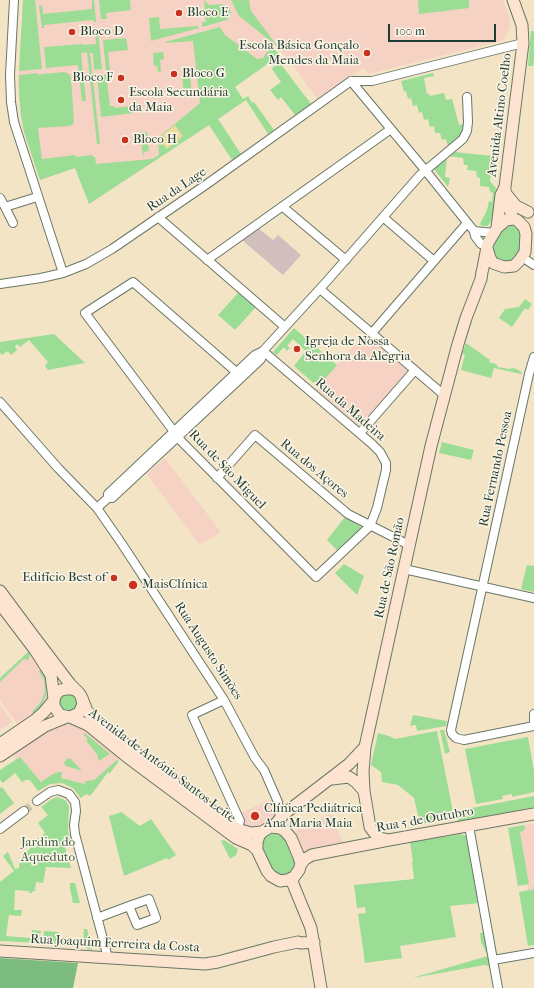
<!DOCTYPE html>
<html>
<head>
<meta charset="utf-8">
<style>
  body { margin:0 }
  #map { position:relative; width:534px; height:988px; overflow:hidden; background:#f3e4c6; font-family:"IM FELL French Canon",serif }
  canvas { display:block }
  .scale { position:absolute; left:388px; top:24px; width:108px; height:18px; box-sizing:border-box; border:2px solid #1f3d34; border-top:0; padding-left:5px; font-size:12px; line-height:14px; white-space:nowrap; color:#1f3d34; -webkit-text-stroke:3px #fcf5e5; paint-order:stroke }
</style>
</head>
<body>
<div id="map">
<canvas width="534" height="988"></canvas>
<div class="scale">100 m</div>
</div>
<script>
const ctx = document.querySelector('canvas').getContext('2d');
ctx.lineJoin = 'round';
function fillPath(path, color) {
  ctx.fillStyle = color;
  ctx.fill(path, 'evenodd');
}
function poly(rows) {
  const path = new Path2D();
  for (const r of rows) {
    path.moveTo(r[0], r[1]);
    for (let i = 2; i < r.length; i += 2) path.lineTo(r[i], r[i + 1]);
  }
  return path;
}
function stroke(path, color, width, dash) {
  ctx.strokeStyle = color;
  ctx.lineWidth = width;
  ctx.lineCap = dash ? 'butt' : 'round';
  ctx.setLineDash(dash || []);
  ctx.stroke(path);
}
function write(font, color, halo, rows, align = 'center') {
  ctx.font = font + ' "IM FELL French Canon",serif';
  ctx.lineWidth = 3;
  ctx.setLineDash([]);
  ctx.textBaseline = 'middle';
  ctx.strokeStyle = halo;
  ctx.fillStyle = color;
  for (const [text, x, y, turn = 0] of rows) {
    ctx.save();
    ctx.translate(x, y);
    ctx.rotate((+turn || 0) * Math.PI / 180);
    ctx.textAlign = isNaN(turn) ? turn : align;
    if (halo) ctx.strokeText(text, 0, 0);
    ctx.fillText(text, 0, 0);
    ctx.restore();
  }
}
fillPath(poly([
  [23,0,503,0,510,19,510,27,506,36,501,41,368,74,363,68,318,100,287,57,279,49,218,94,231,111,89,204,75,168,40,180,24,132,21,116,18,84],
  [364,334,408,371,359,426,315,389],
  [165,458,221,532,200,545,147,474],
  [32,648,43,664,52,701,21,729,0,700,0,678],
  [0,704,12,722,0,730],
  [77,721,123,755,108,772,90,796,86,794,81,798,73,788,62,783,50,784,40,790,9,751,46,726],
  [275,798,280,812,262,831,233,825,240,813],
  [331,814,345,848,305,858,289,835,307,823,312,822,314,826,323,823,321,817],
  [534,823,534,889,528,891,527,884,529,883,520,831,525,830,524,825]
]), '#f6d2c4');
fillPath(poly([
  [259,229,273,240,278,235,301,255,283,275,242,240]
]), '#d1bfbe');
fillPath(poly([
  [23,0,35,0,42,69,19,71],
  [92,0,94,0,96,22,94,22,93,20,44,25,44,28,42,28,39,6,42,5,43,14,92,9],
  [99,0,130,0,131,10,106,13,107,19,101,19],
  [204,0,209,5,222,4,229,7,231,13,227,20,202,27,202,22,206,22],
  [231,0,249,0,251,11,278,47,239,16],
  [418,0,469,0,469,8,419,14],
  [159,17,160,29,198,26,199,28,151,41,149,18],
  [220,27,225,35,257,59,263,58,270,48,273,48,280,55,235,87,243,99,248,96,252,103,254,102,274,130,268,134,246,100,218,119,241,154,232,160,209,125,89,204,75,168,40,180,24,132,21,116,19,94,19,75,38,73,38,75,42,74,64,72,69,74,71,78,74,122,72,125,69,126,38,128,42,159,75,155,76,157,93,155,93,157,95,157,96,164,152,159,159,155,158,138,200,103,193,41,166,43,165,42],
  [531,31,534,31,534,59,533,66,528,66],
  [95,32,98,32,102,69,94,70,93,53,90,53,100,144,97,144,87,52,81,53,86,101,82,101,78,65,46,68,44,47,83,44,83,45,96,44],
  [126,38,128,50,108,52,110,70,106,71,103,40],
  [163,52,164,59,160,60,161,72,158,72,157,66,154,66,153,53],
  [280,63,311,104,295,115,281,97,278,100,270,90,281,82,272,69,273,67],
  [190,73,192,96,184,97,182,74],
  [433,73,434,76,424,78,427,94,429,94,430,96,444,93,446,100,452,99,459,125,464,124,461,134,448,146,446,139,442,140,440,133,435,133,434,126,430,127,428,119,424,120,422,112,419,113,417,105,413,106,411,98,408,99,406,91,404,92,401,81],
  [110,74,111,81,107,82,110,106,114,106,114,108,134,106,134,113,101,117,97,76],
  [147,132,149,151,144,152,143,157,141,136,137,136,137,133],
  [454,152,493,156,490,181,496,188,492,220,488,226,482,226,480,224,487,210,489,201,492,202,493,193,490,192,489,187,480,186,480,178,477,177,476,171,467,170,468,165,464,165,463,158,448,156],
  [447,157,445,177,450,178,448,187,434,169],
  [510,224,514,224,519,229,521,234,521,246,519,252,514,259,507,262,498,260,496,258,493,249,494,243,500,233,507,225],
  [239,292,256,307,235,330,218,315],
  [525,299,532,304,528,310,525,308,512,327,499,318,505,309,519,307],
  [294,328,337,365,318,387,294,366,306,351,293,339,287,346,290,348,287,351,284,347,277,355,273,352],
  [54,334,85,363,48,370,45,366,48,362,29,340,20,347,17,344,15,346,17,350,11,355,8,351,2,355,0,353,0,342],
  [466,343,490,360,489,362,496,364,498,367,509,369,513,368,519,370,519,371,522,372,521,374,494,368,491,378,461,370,465,354,462,354],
  [442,442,474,450,471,460,439,453],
  [345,517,360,526,361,528,337,550,327,540],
  [344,564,364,576,357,595,335,573],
  [527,565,534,566,534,592,521,589],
  [28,652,30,655,28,660,24,659,0,682,0,678],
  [41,669,47,680,46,696,41,706,34,714,32,712,41,702,45,692,44,680,39,671],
  [72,693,79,700,74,713,61,711,58,701,62,695],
  [413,715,447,721,446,726,417,731,416,725,410,726],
  [440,730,444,730,450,752,445,754],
  [437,731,454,817,420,824,414,798,398,785,382,782,381,772,371,765,378,733,389,736,395,739],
  [84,733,87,735,110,754,99,761,97,754,87,742,87,738,83,734],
  [528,737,534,771,534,792,512,797,512,794,502,796,503,799,476,804,465,749],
  [20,757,41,782,53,774,59,772,62,772,61,778,85,784,85,781,94,780,117,760,119,761,110,773,108,772,90,796,86,794,81,798,73,788,62,783,50,784,38,791,30,780,26,780,22,782,15,773,3,783,0,780,0,770],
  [68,758,71,759,82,771,66,766,64,763],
  [2,787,14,803,0,814,0,788],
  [534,796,534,807,458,822,456,811],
  [57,797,65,800,69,806,68,830,70,841,64,843,71,868,46,867,43,883,36,882,35,891,33,891,32,893,29,893,29,891,15,890,14,910,22,910,21,916,9,915,6,936,31,938,32,930,41,931,41,933,39,933,40,943,0,941,0,882,14,871,3,856,8,852,15,869,19,868,19,865,23,855,30,849,29,845,45,833,38,823,48,815,41,807,52,799],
  [121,812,140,826,151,819,176,855,168,860,167,858,124,876,109,816,119,813],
  [524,825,525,830,520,832,529,884,518,886,508,828],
  [275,832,285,836,296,863,295,868,291,873,282,876,273,872,262,849,261,843,267,834],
  [461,834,466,836,467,844,469,844,479,903,450,906,456,937,400,946,402,958,365,963,358,914,366,913,365,907,357,908,354,885,414,879,412,862,413,861,410,842],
  [224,840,238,849,236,855,230,859,221,841],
  [70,883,75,883,80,903,73,903,70,889],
  [534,889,534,945,528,946,519,892],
  [83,929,87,929,92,950,87,949,86,946,43,944,44,931,59,932,59,939,83,941,84,930],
  [484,932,490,968,488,966,485,965,412,978,488,956,481,942,480,933]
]), '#9bdd95');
fillPath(poly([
  [0,958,78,963,73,988,0,988]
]), '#7cbc7e');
fillPath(poly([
  [175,125,183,136,167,149,158,139]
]), '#eeda9e');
stroke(poly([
  [24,811,37,801]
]), '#c9c3a9', 8, [8, 4]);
const street = poly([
  [14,0,10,75,11,102,14,122,63,273],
  [351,81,425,170,474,231,475,236,481,244,487,247],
  [351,81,372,81,523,43],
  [0,198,5,207,37,197],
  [5,207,13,223],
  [283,207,346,260],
  [158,217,285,327],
  [383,217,434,261],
  [474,231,494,233],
  [522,257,534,265],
  [207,260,391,129],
  [0,284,41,278,63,273,86,264,112,249,207,184,351,81],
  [320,289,444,395],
  [372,333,467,223],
  [534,357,529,374,451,730,452,734,456,738,464,740,534,726],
  [242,377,133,282,85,313,181,441,316,577,370,526,377,508,386,470,386,463,380,452,372,444,263,351],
  [0,402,58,468,97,508,122,544,224,700,255,758,264,770,278,802,280,817],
  [360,433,415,370],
  [217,478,255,435,348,514,409,545],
  [108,498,112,498,242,377,261,359,263,351],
  [97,508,108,498,108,494,255,355,263,351,327,281,420,175,463,139,467,131,468,122,467,97],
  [404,569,534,598],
  [224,700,192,715,240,821,237,829],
  [534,714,534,721],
  [37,801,50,792,58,790,69,794,75,802,76,811,74,825,75,834,108,958],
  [469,826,498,988],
  [0,829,24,811],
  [97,918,129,906,149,899,156,918,137,925,129,906],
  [493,960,534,953]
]);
const secondary = poly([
  [505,190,508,204,513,219],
  [507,195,516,206,528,212],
  [497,228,501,195,505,187,523,43,522,25,513,0],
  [0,591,35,638,70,684,79,693,81,696,83,704,79,713,70,717,60,715,54,706,54,700,56,694,61,690,66,689,72,689,77,691],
  [0,604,35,650,51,675,54,699],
  [82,698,87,711,94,718,151,766,237,829,251,833,262,832],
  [70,717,88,725,126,756,236,838,252,845,257,850],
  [0,744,35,720,44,712,54,700],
  [365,747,363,772,364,791,370,827,376,835,380,838,389,840],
  [0,756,45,726,67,717],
  [332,779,349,777,356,782,364,791],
  [270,827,280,828,285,831,291,838,299,857,301,864,299,870,294,877,287,880,280,881,271,876,267,871,257,850,257,842,259,836,262,832,270,827],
  [273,827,284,814,349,764,365,747,431,446,458,344,466,318,481,279,482,272,483,268,487,247,488,243,497,228,506,220,513,219,517,220,524,227,526,234,525,252,519,261,514,266,504,267,493,263,490,258,487,248],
  [301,864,305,859,312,855,389,840,534,814],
  [291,879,311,928,321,988],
  [0,951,205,964,218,962,274,947,298,942,301,943,314,942]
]);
stroke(street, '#697767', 10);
stroke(secondary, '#697767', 13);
stroke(street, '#fff', 8);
stroke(secondary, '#fde4d1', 11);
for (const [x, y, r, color] of [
  [179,13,4,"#c8321e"],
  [72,32,4,"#c8321e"],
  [367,53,4,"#c8321e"],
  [174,74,4,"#c8321e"],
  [121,78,4,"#c8321e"],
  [121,100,4,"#c8321e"],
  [125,140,4,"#c8321e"],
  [297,349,4,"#c8321e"],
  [114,578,4,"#c8321e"],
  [133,585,5,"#c8321e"],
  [255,816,5,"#c8321e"]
]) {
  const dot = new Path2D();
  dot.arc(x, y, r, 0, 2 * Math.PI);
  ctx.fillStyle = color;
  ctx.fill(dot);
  stroke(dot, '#fcf5e5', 1.5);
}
write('13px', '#1f3d34', '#fcf5e5', [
  ["Bloco E",187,13],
  ["Bloco D",80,32],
  ["Escola Básica Gonçalo",359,46,"right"],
  ["Mendes da Maia",359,61,"right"],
  ["Bloco G",182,74],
  ["Bloco F",113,78,"right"],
  ["Escola Secundária",129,93],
  ["da Maia",129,108],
  ["Bloco H",133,140],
  ["Igreja de Nossa",305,342],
  ["Senhora da Alegria",305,357],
  ["Edifício Best of",106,578,"right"],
  ["MaisClínica",142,585],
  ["Clínica Pediátrica",264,809],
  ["Ana Maria Maia",264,824]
], 'left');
write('13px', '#1f3d34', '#fcf5e5', [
  ["Avenida Altino Coelho",500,115,-83],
  ["Rua da Lage",177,190,-34],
  ["Rua da Madeira",350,410,41],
  ["Rua dos Açores",314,469,40],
  ["Rua Fernando Pessoa",496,469,-78],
  ["Rua de São Miguel",227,470,46],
  ["Rua de São Romão",390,568,-78],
  ["Rua Augusto Simões",208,651,57],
  ["Avenida de António Santos Leite",162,766,37],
  ["Rua 5 de Outubro",425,820,-10],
  ["Rua Joaquim Ferreira da Costa",115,944,3]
]);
write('13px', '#385d47', '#fcf5e5', [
  ["Jardim do",48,843],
  ["Aqueduto",48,858]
]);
</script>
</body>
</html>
